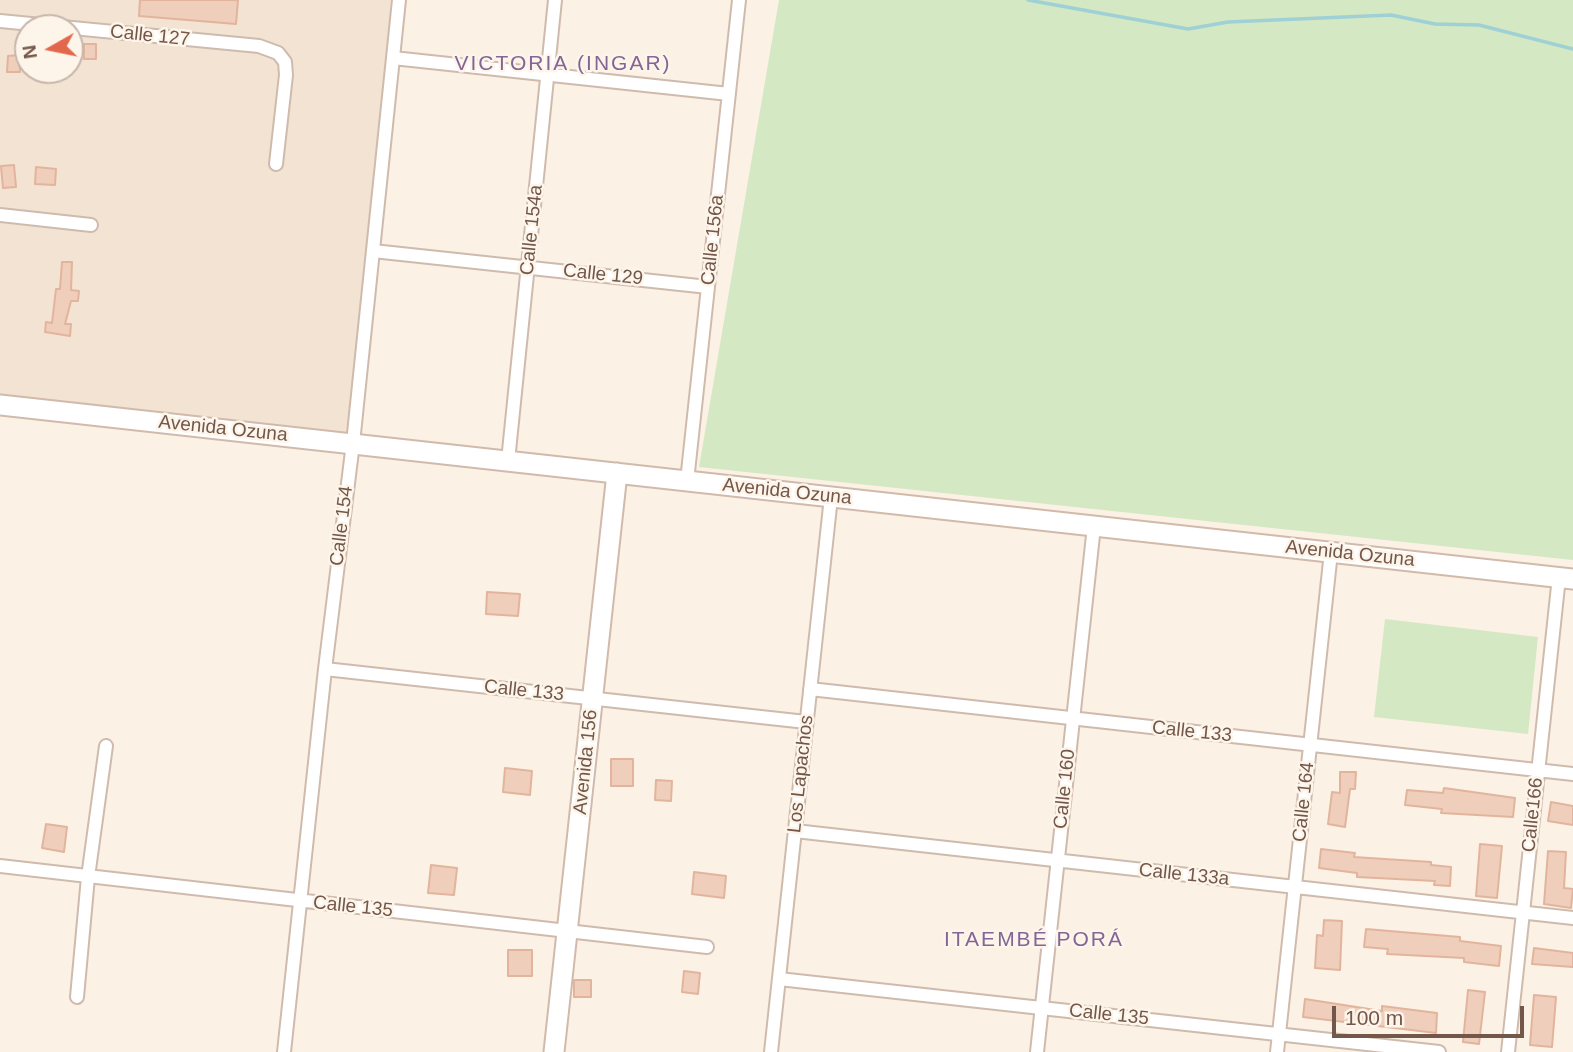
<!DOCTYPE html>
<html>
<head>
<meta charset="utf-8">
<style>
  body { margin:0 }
  #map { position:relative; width:1573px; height:1052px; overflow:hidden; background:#fbf1e4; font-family:Arial,sans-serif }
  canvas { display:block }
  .north { position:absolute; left:14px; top:14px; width:70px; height:70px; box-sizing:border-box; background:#fef5ea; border:2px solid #c6b6aa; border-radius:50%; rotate:261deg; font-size:19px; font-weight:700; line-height:28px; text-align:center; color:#73574a }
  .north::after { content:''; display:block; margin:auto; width:24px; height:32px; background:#e2674c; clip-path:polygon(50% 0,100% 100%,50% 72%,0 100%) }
  .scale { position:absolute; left:1332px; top:1006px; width:192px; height:32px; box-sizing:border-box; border:4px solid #73574a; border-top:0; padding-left:9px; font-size:21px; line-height:24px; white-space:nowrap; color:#73574a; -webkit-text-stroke:5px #fef5ea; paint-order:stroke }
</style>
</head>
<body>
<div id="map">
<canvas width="1573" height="1052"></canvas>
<div class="north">N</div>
<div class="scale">100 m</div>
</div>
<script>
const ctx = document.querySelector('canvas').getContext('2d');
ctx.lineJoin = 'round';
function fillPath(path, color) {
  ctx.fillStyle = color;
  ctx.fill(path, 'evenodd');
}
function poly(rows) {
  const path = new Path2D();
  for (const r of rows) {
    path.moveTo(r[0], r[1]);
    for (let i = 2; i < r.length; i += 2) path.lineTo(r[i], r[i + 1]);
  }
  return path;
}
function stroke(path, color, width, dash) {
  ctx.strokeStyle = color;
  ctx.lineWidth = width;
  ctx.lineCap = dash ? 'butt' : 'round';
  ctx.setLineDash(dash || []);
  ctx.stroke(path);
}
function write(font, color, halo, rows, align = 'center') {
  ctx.font = font + ' Arial,sans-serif';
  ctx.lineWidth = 5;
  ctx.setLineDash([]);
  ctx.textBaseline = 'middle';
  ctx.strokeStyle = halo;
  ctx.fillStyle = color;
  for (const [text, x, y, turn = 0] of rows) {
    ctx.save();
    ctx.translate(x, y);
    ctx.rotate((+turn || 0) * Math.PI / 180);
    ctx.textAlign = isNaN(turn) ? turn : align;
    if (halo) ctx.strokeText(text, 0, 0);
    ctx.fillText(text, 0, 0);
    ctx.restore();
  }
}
fillPath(poly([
  [0,0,391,0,354,442,0,398],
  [28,28,70,28,70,70,28,70]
]), '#f3e3d2');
fillPath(poly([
  [779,0,1573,0,1573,560,699,467],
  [1385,619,1538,637,1528,734,1374,717]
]), '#d4e8c3');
stroke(poly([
  [1028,0,1188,29,1228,22,1391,15,1435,24,1479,25,1573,49]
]), '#9fd0d6', 3.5);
const building = poly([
  [140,0,238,0,236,24,139,16,140,0],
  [84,44,96,44,96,59,84,59,84,44],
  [20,55,20,72,7,72,8,56,20,55],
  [14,165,16,187,3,188,1,166,14,165],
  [36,167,56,169,55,185,35,184,36,167],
  [62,262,72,262,71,290,79,291,78,301,71,301,65,324,71,324,70,336,45,332,46,322,52,323,56,289,60,289,62,262],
  [487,592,520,594,518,616,486,614,487,592],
  [611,759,633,759,633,786,611,786,611,759],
  [505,768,532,771,530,795,503,792,505,768],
  [1340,772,1356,772,1355,789,1350,789,1345,827,1328,824,1332,792,1340,793,1340,772],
  [656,780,672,781,671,801,655,800,656,780],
  [1444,788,1515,798,1513,817,1441,813,1442,809,1405,805,1407,790,1443,793,1444,788],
  [1551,802,1573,806,1573,825,1548,821,1551,802],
  [46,824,67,827,64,852,42,848,46,824],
  [1480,844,1502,846,1497,898,1476,896,1480,844],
  [1321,849,1355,853,1354,857,1431,862,1431,865,1451,867,1450,886,1434,885,1435,881,1357,877,1357,873,1319,868,1321,849],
  [1548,851,1566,852,1564,888,1573,889,1571,908,1544,904,1548,851],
  [431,865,457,868,454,895,428,893,431,865],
  [694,872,726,876,724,898,692,894,694,872],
  [1324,920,1342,921,1340,970,1315,968,1317,935,1323,936,1324,920],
  [1366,929,1460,937,1460,941,1501,946,1499,966,1464,962,1464,958,1387,954,1388,949,1364,947,1366,929],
  [1534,948,1573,953,1573,967,1532,964,1534,948],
  [508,950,532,950,532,976,508,976,508,950],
  [684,971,700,973,698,994,682,992,684,971],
  [574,980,591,980,591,997,574,997,574,980],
  [1468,990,1485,992,1479,1044,1463,1042,1468,990],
  [1534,995,1556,997,1552,1047,1530,1045,1534,995],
  [1305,999,1382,1011,1382,1006,1437,1013,1436,1033,1303,1017,1305,999]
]);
fillPath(building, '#f0cebc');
stroke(building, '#e2b49d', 2);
const street = poly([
  [0,21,259,46,278,53,285,62,286,75,276,164],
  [393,58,729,94],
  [0,215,91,225],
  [373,251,708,287],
  [508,461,555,0],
  [687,481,739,0],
  [325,669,806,722],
  [810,689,1573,774],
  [795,831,1573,918],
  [0,866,707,947],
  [779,979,1439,1052],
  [77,997,88,877,106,746],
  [284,1052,325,669,353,443,399,0],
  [771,1052,831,497],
  [1037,1052,1094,526],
  [1277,1052,1331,552],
  [1508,1052,1559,577]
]);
const secondary = poly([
  [0,405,1573,579],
  [554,1052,617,473]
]);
stroke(street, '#cfbbad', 16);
stroke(secondary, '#d1baab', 23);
stroke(street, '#fff', 12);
stroke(secondary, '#fff', 19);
write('19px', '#73574a', '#fef5ea', [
  ["Calle 127",150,36,6],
  ["Calle 154a",532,230,-84],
  ["Calle 156a",713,240,-84],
  ["Calle 129",603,275,6],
  ["Avenida Ozuna",223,429,6],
  ["Avenida Ozuna",787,492,6],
  ["Calle 154",342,526,-83],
  ["Avenida Ozuna",1350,554,6],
  ["Calle 133",524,691,6],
  ["Calle 133",1192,732,6],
  ["Avenida 156",586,762,-84],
  ["Los Lapachos",801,774,-84],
  ["Calle 160",1065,789,-84],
  ["Calle 164",1304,802,-84],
  ["Calle166",1533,815,-84],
  ["Calle 133a",1184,875,6],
  ["Calle 135",353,907,6],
  ["Calle 135",1109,1015,6]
]);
ctx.letterSpacing = '2px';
write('21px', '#846696', '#fef5ea', [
  ["VICTORIA (INGAR)",563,64],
  ["ITAEMBÉ PORÁ",1034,940]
]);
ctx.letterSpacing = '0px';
</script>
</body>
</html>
